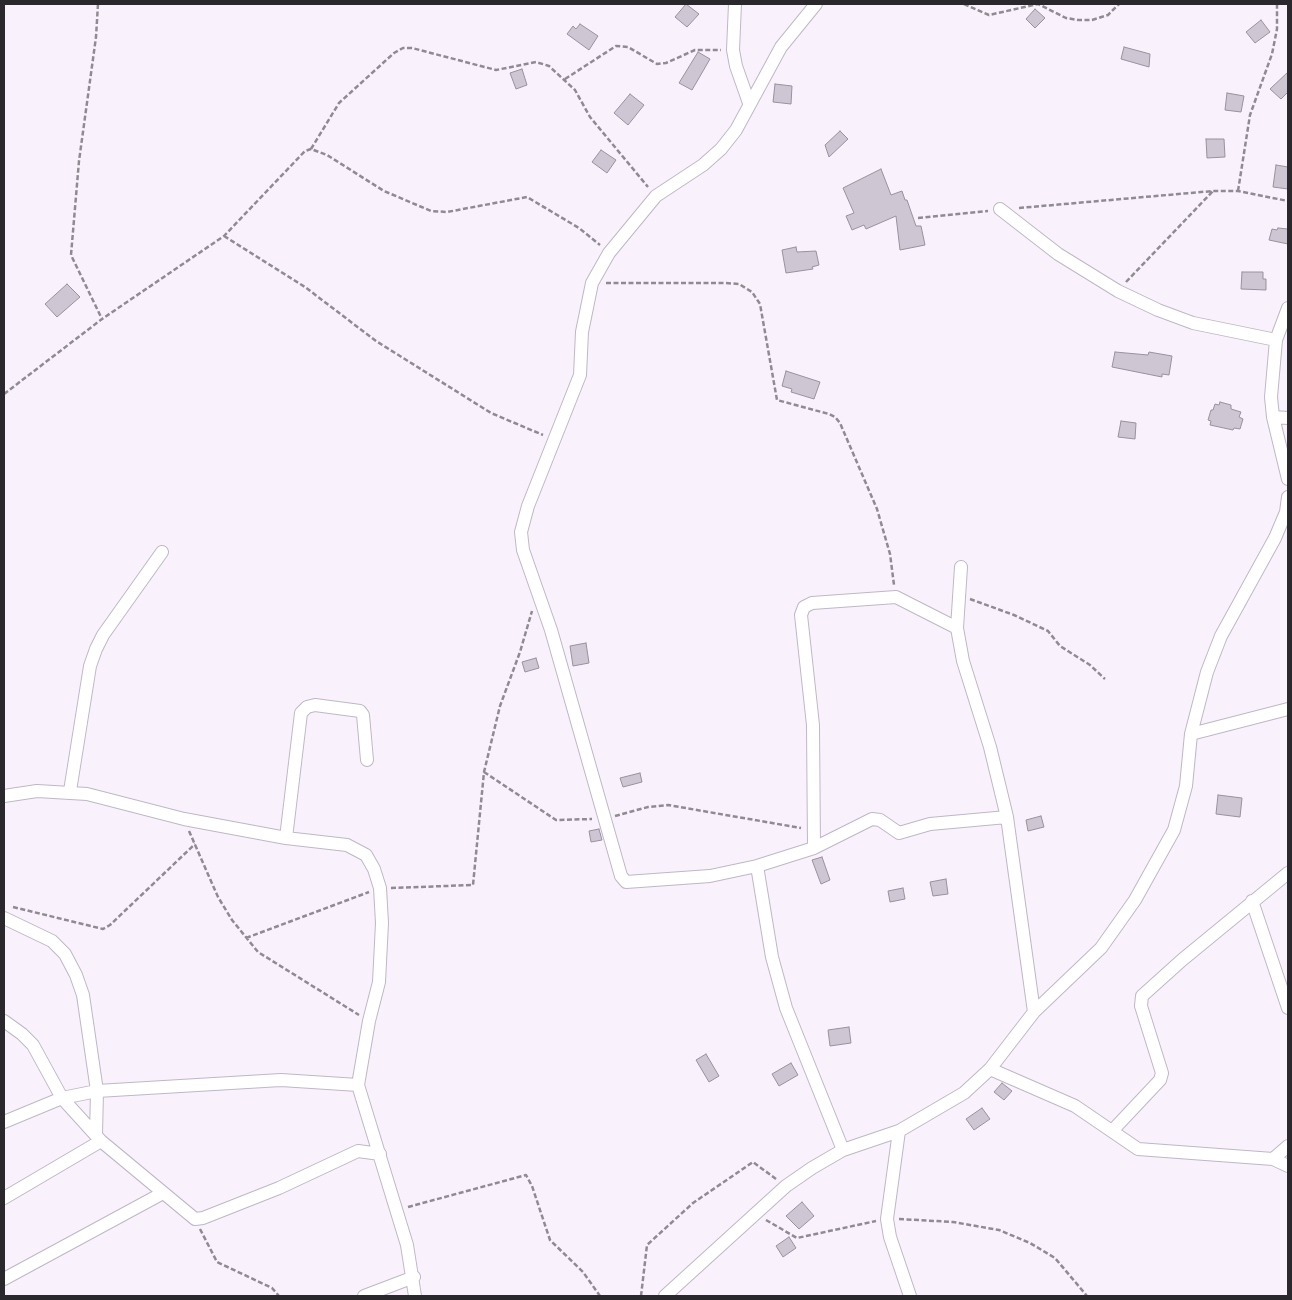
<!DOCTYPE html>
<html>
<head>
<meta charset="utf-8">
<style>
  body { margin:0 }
  #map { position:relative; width:1292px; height:1300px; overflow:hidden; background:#f9f2fd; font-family:Georgia,serif }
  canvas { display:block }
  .frame { position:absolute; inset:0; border:5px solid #2a272d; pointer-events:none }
</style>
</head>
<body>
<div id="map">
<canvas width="1292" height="1300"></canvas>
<div class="frame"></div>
</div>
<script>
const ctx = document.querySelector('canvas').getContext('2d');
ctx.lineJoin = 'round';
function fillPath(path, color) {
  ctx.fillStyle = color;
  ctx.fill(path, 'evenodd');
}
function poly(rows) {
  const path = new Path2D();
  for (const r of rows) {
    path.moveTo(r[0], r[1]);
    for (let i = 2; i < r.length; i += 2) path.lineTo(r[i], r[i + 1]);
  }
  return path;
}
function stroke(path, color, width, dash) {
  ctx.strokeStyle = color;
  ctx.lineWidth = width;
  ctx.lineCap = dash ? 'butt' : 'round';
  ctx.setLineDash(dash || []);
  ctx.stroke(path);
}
const building = poly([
  [686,4,699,14,687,27,675,17,686,4],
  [1035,9,1045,18,1035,28,1026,19,1035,9],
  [1261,20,1270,32,1255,43,1246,32,1261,20],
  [580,24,598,36,589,50,567,34,573,26,576,29,580,24],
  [1124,47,1150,54,1149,67,1121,59,1124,47],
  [698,52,710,59,692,90,679,83,698,52],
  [522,69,527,85,516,89,510,73,522,69],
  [1288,72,1288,92,1281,99,1270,89,1288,72],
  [775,84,792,86,791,104,773,102,775,84],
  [1227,93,1244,96,1241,112,1225,110,1227,93],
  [630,94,644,105,628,125,614,113,630,94],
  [840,131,848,139,829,157,825,145,840,131],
  [1206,139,1224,139,1225,157,1207,158,1206,139],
  [601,150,616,160,607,173,592,162,601,150],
  [1276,165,1288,167,1288,189,1273,187,1276,165],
  [881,169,891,195,902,191,905,200,907,200,916,226,921,226,925,245,900,250,896,216,866,229,864,225,852,230,846,216,854,213,843,188,881,169],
  [1278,228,1288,229,1288,244,1269,240,1272,229,1277,230,1278,228],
  [796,247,797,252,816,251,819,265,812,267,813,269,786,273,782,250,796,247],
  [1242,272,1263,272,1263,279,1266,279,1266,290,1241,289,1242,272],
  [67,284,80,297,57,317,45,304,67,284],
  [1115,352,1148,355,1149,352,1172,356,1169,375,1162,374,1162,377,1112,367,1115,352],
  [786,371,820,382,814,399,791,392,792,389,782,386,786,371],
  [1220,402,1231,405,1231,409,1241,412,1239,417,1243,419,1240,429,1234,428,1233,430,1210,425,1211,421,1208,420,1211,410,1213,410,1215,404,1219,405,1220,402],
  [1121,421,1136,423,1135,439,1118,437,1121,421],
  [586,643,589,663,573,666,570,646,586,643],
  [536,658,539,668,525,672,522,662,536,658],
  [640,773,642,782,623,787,620,778,640,773],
  [1218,795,1242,798,1240,817,1216,814,1218,795],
  [1041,816,1044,827,1028,831,1026,820,1041,816],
  [599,829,602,840,591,842,589,831,599,829],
  [822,857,830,880,821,884,812,860,822,857],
  [946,879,948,894,933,896,930,882,946,879],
  [903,888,905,899,890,902,888,891,903,888],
  [849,1027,851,1043,830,1046,828,1030,849,1027],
  [706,1054,719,1076,709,1082,696,1060,706,1054],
  [791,1063,798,1075,779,1086,772,1074,791,1063],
  [1002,1083,1012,1091,1004,1100,994,1092,1002,1083],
  [982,1108,990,1119,974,1130,966,1119,982,1108],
  [802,1202,814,1216,799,1229,786,1216,802,1202],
  [789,1237,796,1248,783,1257,776,1246,789,1237]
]);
fillPath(building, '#cec6d3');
stroke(building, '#99919e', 1);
const minor = poly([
  [735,4,733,50,736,66,749,103],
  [816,4,781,47,736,130,721,149,703,165,656,196,609,253,592,283,582,332,580,375,528,506,521,532,523,550,551,630,621,876,626,882,710,876,757,866,814,848,872,819,880,820,899,833,930,824,1007,817],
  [1000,209,1058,254,1118,291,1158,310,1193,323,1276,340],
  [1288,308,1276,340,1271,397,1273,417,1288,479],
  [1273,417,1288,418],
  [961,567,957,628,963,661,990,747,1007,817,1034,1012],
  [1191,734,1288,709],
  [70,791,90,666,96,649,103,635,162,552],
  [4,796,37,791,87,794,184,819,286,838,347,845,366,855,374,869,380,888,382,923,379,982,369,1021,358,1085,407,1245,415,1296],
  [286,838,301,713,307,707,315,705,360,711,363,715,367,760],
  [814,848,813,725,801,615,804,607,812,603,896,597,957,628],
  [757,866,772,957,786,1008,843,1150],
  [1252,901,1288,1008],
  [4,918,52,941,65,954,76,975,83,995,97,1091,96,1135],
  [4,1021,22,1034,33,1045,62,1098,101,1141,195,1219,203,1218,279,1188,358,1151,380,1154],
  [990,1069,1075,1106,1138,1149,1273,1159,1288,1166],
  [4,1122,62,1098,97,1091,281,1080,358,1085],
  [899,1131,887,1219,890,1237,910,1296],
  [1112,1131,1160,1080,1162,1073,1141,1006,1142,996,1182,960,1288,873],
  [1273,1159,1288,1146],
  [4,1198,101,1141],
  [4,1279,163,1193],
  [364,1296,414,1277],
  [665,1296,786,1186,812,1168,843,1150,899,1131,964,1093,990,1069,1034,1012,1101,948,1135,900,1174,830,1186,786,1191,734,1207,672,1221,636,1275,538,1286,512,1288,497]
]);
stroke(minor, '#bfb7c5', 14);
stroke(poly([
  [98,4,96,37,79,161,71,255,102,319],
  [964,4,989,15,1038,4,1066,18,1078,20,1092,20,1108,15,1119,4],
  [565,79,616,46,628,47,657,64,666,63,695,50,721,50],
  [311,149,339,103,394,53,403,48,412,48,496,70,536,62,549,66,575,90,590,117,648,187],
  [1238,191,1250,115,1272,54,1277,29,1277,4],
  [1019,208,1213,191,1238,191,1288,201],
  [918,218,988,211],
  [224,236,305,287,376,341,491,413,543,435],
  [1126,282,1213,191],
  [606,283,725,283,739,284,752,292,760,304,777,400,829,414,835,417,840,423,877,509,890,554,894,585],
  [4,394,102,319,224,236,305,151,311,149,327,155,384,191,431,211,447,212,527,197,579,228,600,245],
  [970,599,1014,615,1048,631,1060,646,1090,665,1105,679],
  [484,772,556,820,592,819],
  [615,816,648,807,668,805,801,828],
  [189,831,218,897,232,920,258,952,359,1015],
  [391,888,473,885,484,772,500,706,520,652,532,611],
  [13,907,103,929,110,925,195,844],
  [246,938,369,892],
  [408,1207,526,1175,532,1186,550,1240,583,1272,600,1296],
  [899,1219,953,1222,999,1230,1030,1243,1055,1258,1087,1296],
  [766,1220,797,1238,876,1221],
  [200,1229,217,1262,272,1288,279,1296],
  [641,1296,647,1245,693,1203,753,1162,776,1179]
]), '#908b93', 2.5, [5, 2.5]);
stroke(minor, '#fff', 12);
</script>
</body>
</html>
